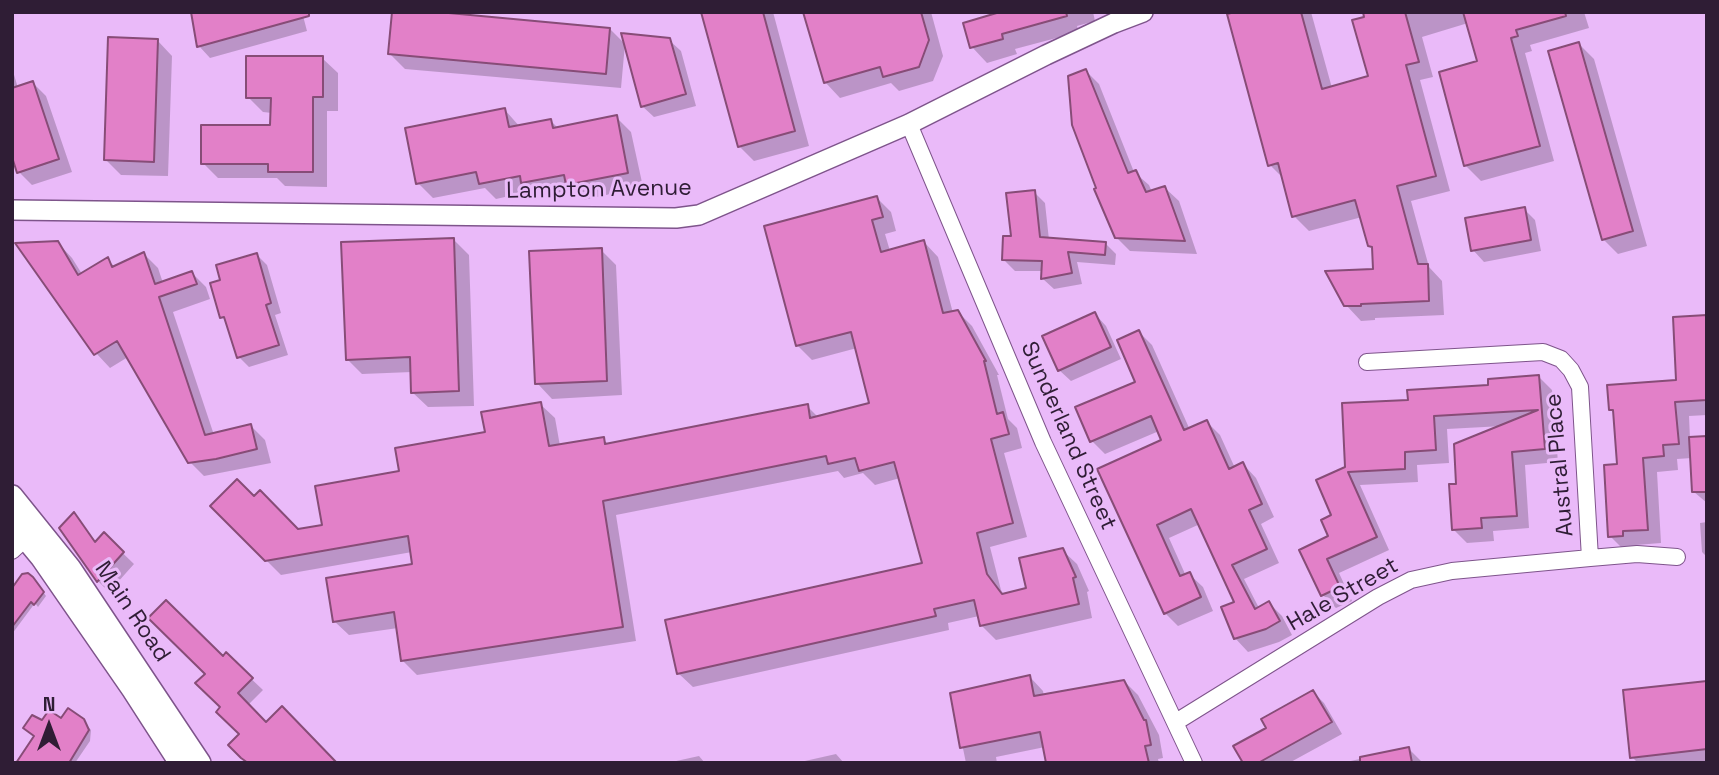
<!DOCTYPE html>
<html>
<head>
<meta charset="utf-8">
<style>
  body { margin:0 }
  #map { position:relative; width:1719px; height:775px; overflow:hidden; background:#eabaf9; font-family:"Space Grotesk",sans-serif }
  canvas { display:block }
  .frame { position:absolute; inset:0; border:14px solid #2f1d35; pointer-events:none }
  .north { position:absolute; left:14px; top:691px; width:70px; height:70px; -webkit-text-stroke:5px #eabaf9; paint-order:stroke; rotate:0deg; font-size:19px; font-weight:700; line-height:28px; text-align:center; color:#2f1d35 }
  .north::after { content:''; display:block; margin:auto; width:24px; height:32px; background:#2f1d35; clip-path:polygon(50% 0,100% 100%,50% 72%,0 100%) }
</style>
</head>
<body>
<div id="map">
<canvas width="1719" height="775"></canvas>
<div class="frame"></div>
<div class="north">N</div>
</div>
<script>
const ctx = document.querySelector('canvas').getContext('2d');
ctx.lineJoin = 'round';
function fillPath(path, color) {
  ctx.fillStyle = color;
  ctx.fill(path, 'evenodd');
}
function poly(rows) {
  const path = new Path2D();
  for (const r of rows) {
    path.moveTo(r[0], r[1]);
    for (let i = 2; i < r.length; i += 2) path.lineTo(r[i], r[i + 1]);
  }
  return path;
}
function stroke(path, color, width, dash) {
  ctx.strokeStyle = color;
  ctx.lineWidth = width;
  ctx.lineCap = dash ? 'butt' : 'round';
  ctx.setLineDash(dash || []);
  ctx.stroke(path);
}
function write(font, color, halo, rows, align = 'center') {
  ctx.font = font + ' "Space Grotesk",sans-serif';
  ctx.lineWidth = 6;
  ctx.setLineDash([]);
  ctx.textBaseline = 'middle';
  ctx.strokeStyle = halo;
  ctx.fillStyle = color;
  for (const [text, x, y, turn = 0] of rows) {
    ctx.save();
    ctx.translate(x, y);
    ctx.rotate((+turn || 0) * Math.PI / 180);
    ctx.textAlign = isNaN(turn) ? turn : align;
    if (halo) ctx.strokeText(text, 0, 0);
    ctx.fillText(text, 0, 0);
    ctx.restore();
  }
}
fillPath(poly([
  [302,12,307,31,210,58,199,46],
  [703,12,773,12,809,146,754,161,739,146],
  [805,12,931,12,943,56,933,81,899,91,891,83,840,98,825,82],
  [997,12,1093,12,1095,21,1077,26,1079,32,1015,49,1017,54,987,63,972,47,997,15],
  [1241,12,1311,12,1332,88,1370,77,1364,12,1584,12,1589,28,1530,45,1532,51,1525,53,1554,161,1481,181,1465,165,1479,63,1468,23,1422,37,1433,77,1420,80,1450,191,1411,201,1429,267,1442,281,1444,315,1375,318,1375,320,1361,321,1346,305,1375,271,1374,250,1370,245,1362,217,1309,231,1294,216,1284,179,1270,165],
  [610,29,625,44,621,88,405,69,390,54],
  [157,40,172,56,168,176,121,175,105,159],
  [669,40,681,51,696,106,654,117,642,106],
  [1579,44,1594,59,1647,246,1618,254,1603,239],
  [322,58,338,73,338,111,327,111,327,187,285,186,277,178,218,178,203,163,272,127,272,113,263,112,248,97],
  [12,68,18,88,33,83,46,96,72,172,32,185,19,172,16,162,12,164],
  [1086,71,1099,84,1134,172,1149,185,1152,192,1165,188,1179,201,1197,254,1130,251,1116,237,1099,189],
  [505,110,520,127,550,120,559,129,616,117,631,132,643,187,583,200,573,190,538,197,532,191,496,199,485,188,433,198,418,183],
  [1034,192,1045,203,1049,240,1105,243,1116,254,1115,265,1077,262,1082,284,1054,289,1043,279,1043,271,1015,271,1004,260],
  [877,198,891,212,896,231,885,234,890,251,924,242,938,257,953,313,958,312,972,326,999,375,997,375,1008,419,1017,428,1022,448,1004,453,1027,537,990,547,1001,590,1004,595,1028,590,1062,550,1077,564,1089,591,1087,592,1092,618,996,640,981,625,979,616,948,623,949,630,693,687,678,673,924,565,900,478,875,485,863,473,844,478,838,471,616,515,636,641,417,675,403,661,398,628,349,635,334,621,414,566,412,552,281,575,212,506,254,498,297,531,324,526,401,473,487,433,540,404,555,418,560,446,603,439,609,445,807,406,818,417,872,404,857,348,812,360,797,345],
  [1524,209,1535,220,1541,251,1484,262,1473,250],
  [454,240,469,255,474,406,428,407,412,392,412,372,362,374,347,359],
  [58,243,72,258,82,274,107,259,115,267,144,254,158,268,163,283,192,273,206,287,210,299,173,312,214,435,251,426,265,440,271,463,204,476,189,461,128,357,110,368,96,353],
  [601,250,616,265,622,395,552,399,537,383],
  [257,255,267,265,281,313,275,315,288,355,249,367,239,357,228,322,222,317,222,281],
  [1095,314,1106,326,1121,359,1071,381,1059,370],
  [1707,317,1707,415,1689,416,1690,439,1707,438,1707,503,1694,492,1692,458,1677,459,1678,470,1657,472,1661,543,1636,545,1636,549,1624,550,1610,536,1619,465,1615,415,1611,410,1678,381],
  [1139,332,1152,345,1190,430,1207,422,1220,435,1235,468,1243,464,1256,478,1274,517,1261,524,1279,563,1244,579,1259,608,1269,603,1282,616,1292,635,1279,642,1248,652,1235,638,1236,603,1200,524,1169,538,1186,576,1189,574,1203,587,1213,611,1178,626,1165,613,1100,470,1164,441,1159,431,1105,454,1092,441,1138,383],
  [1539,377,1552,390,1558,462,1525,465,1529,528,1493,531,1494,541,1467,543,1454,530,1458,485,1503,426,1447,429,1449,463,1417,465,1418,482,1360,485,1389,550,1339,573,1352,601,1336,608,1323,595,1301,551,1331,537,1334,516,1347,468,1410,401],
  [74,515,97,543,104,535,134,564,109,592,98,581,61,528],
  [1707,522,1707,557,1702,552,1700,523],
  [36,582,46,596,38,607,35,603,12,634,12,591],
  [226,655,263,690,248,705,241,734,222,707,223,658],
  [1030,677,1043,691,1044,696,1124,681,1138,695,1159,735,1163,758,1158,759,1159,763,1048,763,1045,747,996,757,997,763,966,763,952,695],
  [1707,683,1707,763,1638,763,1632,757],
  [1313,692,1324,703,1342,734,1289,763,1245,763],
  [61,720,83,721,91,730,90,741,75,763,18,763,43,722],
  [1408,748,1423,763,1342,763],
  [836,754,844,763,796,763],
  [699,756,705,763,667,763]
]), '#0003');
const building = poly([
  [191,12,309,12,309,16,197,47,191,12],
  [392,12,438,12,610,28,606,74,388,54,392,12],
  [701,12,763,12,795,131,738,147,701,12],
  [803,12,921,12,929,40,919,67,883,77,880,67,824,83,803,12],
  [1000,12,1066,12,1067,16,1002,34,1003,39,970,48,963,23,1000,12],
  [1235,12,1301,12,1322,89,1368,76,1352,20,1364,17,1363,12,1405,12,1419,62,1406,65,1436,176,1397,186,1418,264,1428,264,1429,301,1361,304,1361,306,1344,306,1325,271,1373,269,1372,247,1368,246,1355,200,1292,217,1278,163,1268,166,1227,14,1235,12],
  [1463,12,1565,12,1566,16,1516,30,1518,36,1511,38,1540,146,1464,166,1439,72,1477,61,1463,12],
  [621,33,670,38,686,94,641,107,621,33],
  [108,37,158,39,154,162,104,160,108,37],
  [1579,42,1633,231,1602,240,1548,51,1579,42],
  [246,56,323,56,323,97,313,97,313,172,268,172,268,164,201,164,201,125,270,125,271,98,246,98,246,56],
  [1086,69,1128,173,1136,170,1146,192,1165,186,1185,241,1115,238,1094,189,1096,188,1072,125,1068,76,1086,69],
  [33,81,59,159,17,173,12,157,12,88,33,81],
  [505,108,509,127,551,119,553,128,617,115,628,173,566,185,564,175,521,183,520,176,479,184,476,172,416,184,405,128,505,108],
  [1035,190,1040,237,1106,242,1105,255,1068,252,1072,273,1041,279,1042,261,1002,260,1003,236,1011,236,1006,193,1035,190],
  [877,196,883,217,872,220,881,252,924,240,943,313,958,310,986,361,984,361,997,414,1003,412,1009,434,991,439,1013,523,977,533,987,574,1002,594,1026,588,1019,558,1063,548,1076,577,1073,578,1079,604,980,626,974,600,934,609,936,616,677,674,665,620,922,563,894,462,859,471,855,458,828,464,826,456,603,501,623,627,401,661,394,612,333,622,326,578,412,564,408,536,265,561,210,506,237,479,254,496,260,490,298,529,322,525,315,486,399,471,395,448,485,432,481,412,541,402,549,446,604,437,605,444,808,404,810,418,869,403,851,332,796,346,764,226,877,196],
  [1525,207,1531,240,1471,251,1465,218,1525,207],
  [454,238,459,391,411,393,410,357,346,360,341,242,454,238],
  [58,241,78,275,108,257,112,267,144,252,155,284,192,271,197,284,159,297,205,435,251,424,257,449,216,459,188,463,117,341,94,355,15,243,58,241],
  [602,248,607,381,535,384,529,251,602,248],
  [257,253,271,303,266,305,279,345,237,358,224,317,220,318,210,283,220,280,216,265,257,253],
  [1095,312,1111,347,1058,371,1042,336,1095,312],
  [1707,315,1707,400,1675,402,1679,444,1663,445,1664,456,1643,458,1648,530,1623,531,1623,536,1608,537,1604,465,1617,464,1613,410,1609,410,1607,385,1676,380,1673,317,1707,315],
  [1139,330,1184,430,1207,420,1229,469,1243,462,1262,504,1249,510,1267,549,1232,565,1255,609,1269,601,1280,621,1266,629,1234,639,1221,607,1234,602,1191,509,1157,525,1180,576,1190,572,1201,597,1164,614,1097,469,1161,440,1151,416,1090,442,1075,407,1135,382,1117,340,1139,330],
  [1539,375,1545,449,1512,452,1517,516,1481,518,1482,528,1452,530,1449,484,1456,484,1454,444,1538,410,1434,416,1436,450,1405,452,1405,469,1348,472,1377,537,1327,559,1340,587,1321,596,1299,550,1328,536,1321,520,1331,515,1316,480,1345,467,1342,403,1408,400,1407,390,1488,385,1488,379,1539,375],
  [1707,436,1707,492,1692,492,1689,437,1707,436],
  [74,512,95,542,104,532,124,552,97,582,59,528,74,512],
  [28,573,33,577,44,592,34,605,31,602,12,627,12,588,22,574,28,573],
  [166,600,223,656,226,652,253,678,238,693,266,722,282,706,337,763,248,763,241,758,228,745,239,734,216,712,220,707,195,683,205,674,148,618,166,600],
  [1030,675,1034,696,1124,680,1144,720,1146,720,1151,745,1145,746,1149,763,1046,763,1040,732,960,748,950,693,1030,675],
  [1707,681,1707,749,1630,758,1623,690,1707,681],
  [1313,690,1332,722,1258,763,1243,763,1233,746,1266,728,1261,719,1313,690],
  [68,708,84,719,89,730,69,763,16,763,34,736,23,728,32,715,42,720,49,710,61,718,68,708],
  [1409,747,1412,763,1360,763,1360,757,1409,747]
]);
fillPath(building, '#e280c8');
stroke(building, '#874c77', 2);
const minor = poly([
  [909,124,1043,442,1194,763],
  [1367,362,1543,352,1561,359,1571,370,1580,387,1590,558],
  [12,551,26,538,35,533],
  [1176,722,1378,597,1411,580,1452,571,1590,558,1637,554,1677,557]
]);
const tertiary = poly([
  [12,210,676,218,699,215,909,124,1046,55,1114,23,1143,12]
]);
const secondary = poly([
  [12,496,70,568,200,763],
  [12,522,41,557,133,690,180,763]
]);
stroke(minor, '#7e548b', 18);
stroke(tertiary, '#7e548b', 22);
stroke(secondary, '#7e548b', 24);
stroke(minor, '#fff', 16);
stroke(tertiary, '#fff', 19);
stroke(secondary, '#fff', 21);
write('23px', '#2f1d35', '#eabaf9', [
  ["Lampton Avenue",599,190,-1],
  ["Sunderland Street",1068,436,66],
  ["Austral Place",1560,465,-95],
  ["Hale Street",1343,595,-30],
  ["Main Road",132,612,56]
]);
</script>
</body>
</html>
